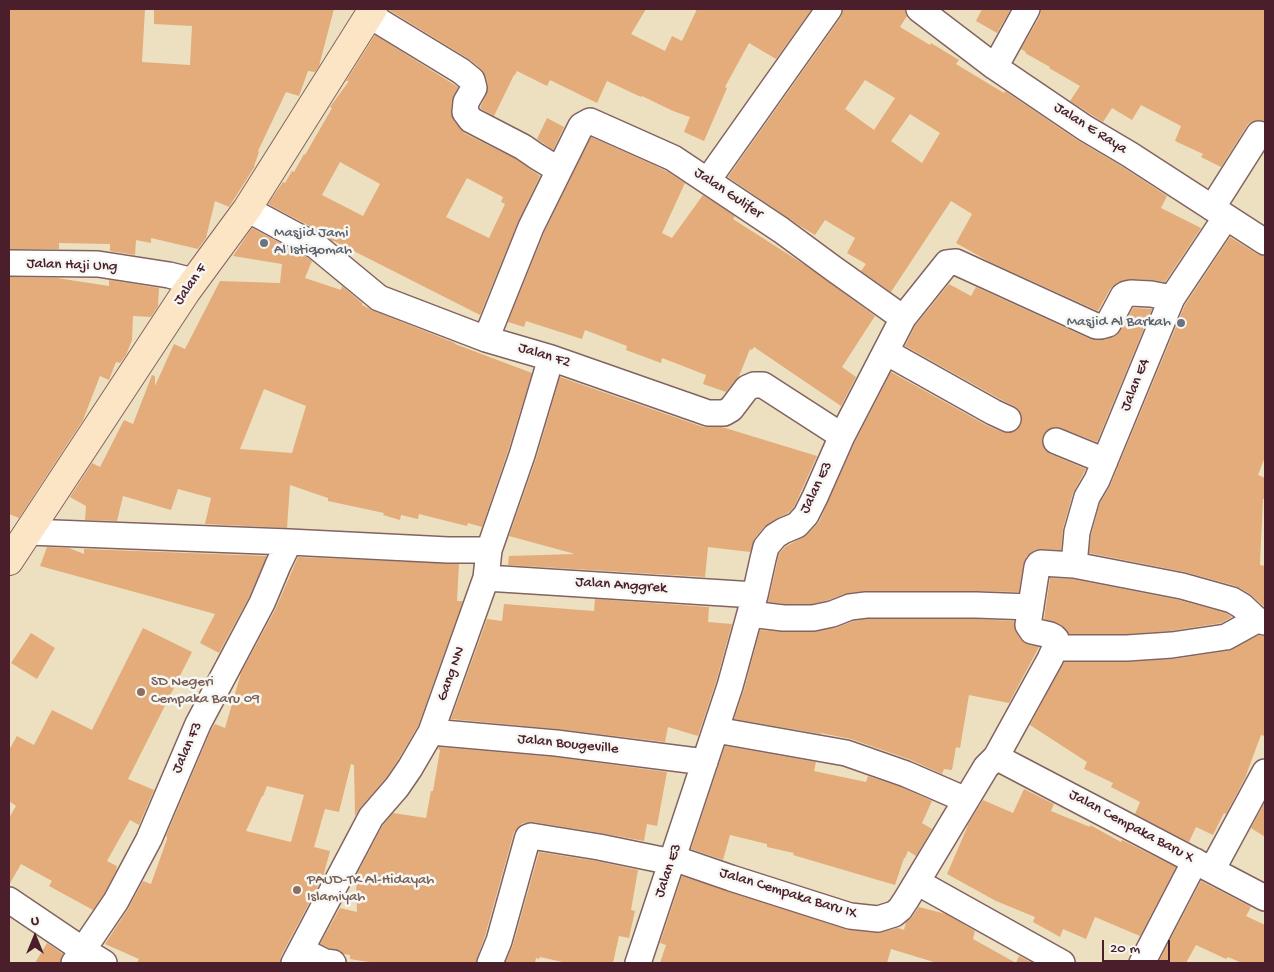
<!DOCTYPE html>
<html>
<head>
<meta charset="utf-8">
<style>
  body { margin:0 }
  #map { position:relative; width:1274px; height:972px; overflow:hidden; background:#ece0c1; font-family:"Gochi Hand",sans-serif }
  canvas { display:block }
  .frame { position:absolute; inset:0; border:10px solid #4a1f2b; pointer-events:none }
  .north { position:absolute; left:10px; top:912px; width:50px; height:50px; -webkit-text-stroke:4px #f6f6f2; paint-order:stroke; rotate:0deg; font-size:14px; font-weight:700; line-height:20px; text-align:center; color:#4a1f2b }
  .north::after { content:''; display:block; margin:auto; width:18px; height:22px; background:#4a1f2b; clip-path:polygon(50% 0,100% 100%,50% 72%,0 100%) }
  .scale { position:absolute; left:1102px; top:940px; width:68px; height:22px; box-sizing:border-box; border:2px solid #4a1f2b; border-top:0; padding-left:6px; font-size:15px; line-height:18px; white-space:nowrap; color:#4a1f2b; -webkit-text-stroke:4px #f6f6f2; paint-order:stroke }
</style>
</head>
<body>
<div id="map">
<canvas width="1274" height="972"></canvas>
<div class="frame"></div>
<div class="north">U</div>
<div class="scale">20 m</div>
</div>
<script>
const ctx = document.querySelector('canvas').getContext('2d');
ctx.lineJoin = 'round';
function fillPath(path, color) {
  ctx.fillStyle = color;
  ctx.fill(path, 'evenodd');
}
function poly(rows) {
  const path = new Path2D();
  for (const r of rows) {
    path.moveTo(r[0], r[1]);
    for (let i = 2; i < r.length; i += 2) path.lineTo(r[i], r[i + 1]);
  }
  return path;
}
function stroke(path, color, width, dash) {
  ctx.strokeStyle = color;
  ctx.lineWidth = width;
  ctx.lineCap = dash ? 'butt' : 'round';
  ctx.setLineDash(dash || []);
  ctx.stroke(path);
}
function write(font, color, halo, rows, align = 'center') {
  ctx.font = font + ' "Gochi Hand",sans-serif';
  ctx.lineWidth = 5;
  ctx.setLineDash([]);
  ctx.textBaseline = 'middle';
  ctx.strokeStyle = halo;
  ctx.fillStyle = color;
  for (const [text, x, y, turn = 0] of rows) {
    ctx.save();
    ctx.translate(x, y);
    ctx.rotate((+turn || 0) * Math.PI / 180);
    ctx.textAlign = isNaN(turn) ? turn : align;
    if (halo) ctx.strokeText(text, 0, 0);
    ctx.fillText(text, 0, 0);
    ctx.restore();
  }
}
fillPath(poly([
  [9,9,145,9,142,62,190,65,192,26,154,24,154,9,334,9,319,66,315,72,308,71,299,96,286,92,258,151,259,152,254,166,255,166,229,207,215,201,206,238,198,249,151,238,151,243,136,240,135,255,110,251,110,244,59,243,59,249,9,249],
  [388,9,646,9,631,34,665,51,672,36,682,41,697,9,812,9,776,59,749,43,725,87,727,88,704,141,684,132,690,117,673,111,642,96,641,97,607,81,597,103,550,80,547,86,517,71,515,75,514,75,494,116,480,108,486,95,488,85,486,77,481,69,469,59,389,10],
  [843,9,905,9,907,16,900,27,930,45,931,43,959,60,956,64,1004,93,1005,91,1077,140,1121,166,1167,196,1161,208,1201,228,1165,282,1152,280,1132,279,1118,282,1110,289,1098,311,988,261,956,243,972,214,951,201,891,292,861,271,866,264,847,253,855,238,825,220,815,235,800,226,728,177,841,17],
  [865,80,895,98,874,130,845,109],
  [910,114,940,133,922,163,891,141],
  [982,9,1011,9,997,33,976,21],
  [1041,9,1265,9,1265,121,1259,120,1253,121,1248,124,1221,167,1201,157,1203,154,1175,141,1181,126,1141,105,1132,120,1112,108,1103,122,1070,101,1080,86,1049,68,1050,67,1025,53,1026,52,1021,49,1040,16],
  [375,35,458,87,452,100,451,111,454,121,464,133,516,159,540,176,518,222,480,315,334,241,333,242,323,233,268,204,283,182,285,183,292,171,294,172,304,154,305,155,332,108,330,107,349,81,346,81],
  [340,162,380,184,363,216,322,195],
  [467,178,503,197,501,202,505,204,489,238,446,217],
  [547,118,564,127,553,150,537,139],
  [591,137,656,166,668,172,685,183,662,233,672,238,703,195,735,216,733,219,808,267,875,316,842,367,856,377,841,406,754,347,752,350,750,349,739,376,726,392,703,384,706,375,662,358,661,363,626,350,627,346,585,330,582,339,526,321,524,327,508,322,544,233],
  [252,228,308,258,312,261,305,278,341,290,342,286,362,303,362,305,374,311,455,343,455,344,532,373,508,451,482,527,468,523,467,526,419,514,418,519,401,515,400,520,383,515,384,513,328,501,328,498,290,485,287,528,205,524,211,498,178,489,171,510,123,496,117,521,85,520,86,506,70,497,92,463,100,467,124,420,133,424,152,375,155,376,155,386,174,344,185,349,220,281,280,283,282,264,233,256],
  [264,389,306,406,292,453,240,449],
  [1230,237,1257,254,1265,256,1265,457,1258,475,1265,478,1265,499,1263,499,1260,565,1265,566,1265,607,1250,594,1236,586,1185,572,1089,553,1091,535,1100,503,1110,486,1185,305],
  [9,277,57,278,109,286,109,280,159,288,158,306,151,317,133,316,132,340,126,355,120,363,116,362,109,380,100,376,83,420,19,518,9,514],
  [949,284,971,296,976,287,1090,339,1096,340,1105,340,1117,335,1133,308,1152,309,1097,442,1061,428,1055,427,1047,430,1043,436,1042,443,1045,450,1050,454,1086,469,1073,493,1063,528,1061,550,1041,549,1035,550,1027,556,1023,565,1019,592,976,591,866,591,848,593,828,600,812,604,784,604,768,602,779,554,785,547,807,535,819,522,855,442,891,372,986,425,1002,432,1010,433,1017,430,1021,425,1022,417,1019,410,1014,406,1000,399,905,346,915,326],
  [560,377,703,427,722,427,817,456,794,507,788,513,776,519,764,527,755,538,750,552,708,547,705,577,508,565,509,556,575,554,509,536,536,459],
  [47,547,69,548,84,554,84,549,267,556,249,597,219,653,200,643,215,614,40,566],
  [298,557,459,564,457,601,463,601,418,726,398,760,386,778,360,808,355,816,354,765,351,764,339,812,325,809,314,847,330,851,323,877,281,956,280,963,137,963,139,959,105,944,128,909,143,881,151,884,167,839,167,837,166,836,211,730,215,724,225,728,241,673,275,610],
  [267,786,304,795,291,842,246,831,262,796,263,796],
  [1050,578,1072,579,1179,600,1226,613,1232,617,1221,623,1170,631,1127,634,1069,634,1066,629,1060,624,1044,619],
  [595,599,709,607,708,622,732,624,716,682,698,736,668,727,665,742,557,729,451,719,487,619,502,621,504,604,594,611],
  [867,619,976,619,1014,621,1016,632,1020,639,1029,645,1039,647,1009,703,969,695,960,748,956,747,952,770,944,769,942,774,911,760,851,739,821,733,821,734,734,719,744,690,760,630,783,632,813,632,835,628,854,621],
  [143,628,192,652,128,779,154,790,139,825,130,820,107,861,117,866,116,869,117,869,104,894,93,910,49,886,52,881,21,864,9,885,9,818,16,806,9,801,9,750,17,736,34,745,52,710,92,730],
  [31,633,55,648,37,679,11,663],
  [1259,635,1265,636,1265,736,1261,735,1245,778,1226,814,1224,813,1213,835,1196,827,1189,842,1135,814,1140,802,1111,787,1113,783,1084,769,1087,762,1030,725,1064,662,1127,662,1174,659,1228,651],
  [725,746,816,762,814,771,866,782,868,776,901,787,932,801,922,823,932,829,916,856,908,851,905,858,904,858,895,885,793,855,794,853,767,847,767,844,730,835,723,860,691,849],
  [439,747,554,757,667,772,657,826,647,824,644,841,601,833,533,822,523,823,518,827,514,832,485,936,477,958,476,963,375,963,350,959,350,955,343,954,341,951,329,948,320,944,340,908,357,912,356,876,383,825,393,813,426,818,431,791,433,791,440,750,438,749],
  [1024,789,1054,804,1051,811,1090,827,1090,825,1121,842,1122,840,1176,867,1140,936,1095,917,1086,939,1063,929,1060,937,1033,922,1035,917,996,901,947,874,969,823,983,800,1013,813],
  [1265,802,1265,837,1251,828],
  [539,852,596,861,638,870,631,910,635,911,629,938,619,936,613,963,567,963,540,957,539,959,536,958,535,963,505,963,513,945],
  [682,876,848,930,877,933,898,928,904,930,906,922,912,917,919,907,946,914,975,931,973,939,1016,963,1019,956,1033,963,937,963,891,949,887,963,660,963,666,945,660,943],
  [1201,881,1251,907,1246,916,1265,925,1265,963,1242,963,1228,957,1226,959,1196,945,1186,963,1158,963],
  [47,943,63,954,60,963,35,963]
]), '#e3ac7a');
const street = poly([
  [919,9,995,67,1085,128,1129,154,1265,242],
  [369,15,461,71,472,80,474,88,466,102,465,112,471,120,523,147,536,156,559,170],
  [995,67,1027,9],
  [708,180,829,9],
  [1212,208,1259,134],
  [247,209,316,246,379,298,486,339,551,358,708,413,724,413,731,409,747,388,754,385,763,385,842,436],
  [9,263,98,264,169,275,193,281],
  [486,339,531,227,581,126,590,121,673,158,781,230,834,269,903,318],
  [886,352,993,412,1008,419],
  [1056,441,1105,461],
  [28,532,289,542,448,550,489,550],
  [1074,565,1077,532,1087,497,1097,480,1172,298,1226,217],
  [486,578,755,595],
  [750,614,783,618,813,618,832,614,850,607,866,605,976,605,1031,607],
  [1055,648,1127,648,1172,645,1226,637,1257,620],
  [716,730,846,753,906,774,966,800],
  [431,732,556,743,705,762],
  [996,757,1265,898],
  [673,858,731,878,850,916,878,919,894,914,900,909,906,900,986,767,996,757,1050,659,1055,648,1056,639,1054,637,1050,635,1032,631,1028,625,1037,567,1039,564,1041,563,1074,565,1182,586,1232,600,1242,606,1257,620,1265,622],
  [1212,870,1265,772],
  [917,882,1062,963],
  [9,900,83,950,104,963],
  [301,950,325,962,333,963],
  [74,963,116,901,149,839,198,724,262,603,278,565,289,542],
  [294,963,371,817,397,787,410,768,431,732,486,578,489,550,522,455,551,358],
  [490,963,499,941,527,840,528,837,531,836,599,847,672,862],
  [638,963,730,686,755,595,763,559,766,547,775,536,783,531,797,525,806,515,815,497,842,436,903,318,947,263,956,262,1096,326,1101,326,1108,324,1123,296,1126,294,1131,293,1151,294,1172,298],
  [1142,963,1195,861]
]);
const secondary = poly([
  [9,561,186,292,247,209,373,9]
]);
stroke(street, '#836360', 28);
stroke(secondary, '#836360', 30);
stroke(street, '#fff', 25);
stroke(secondary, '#fce5c4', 28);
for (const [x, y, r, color] of [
  [264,243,5,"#6b7280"],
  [1181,323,5,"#6b7280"],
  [141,692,5,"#8d6e63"],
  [297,890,5,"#8d6e63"]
]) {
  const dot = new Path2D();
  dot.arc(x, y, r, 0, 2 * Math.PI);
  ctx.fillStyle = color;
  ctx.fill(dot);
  stroke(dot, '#f6f6f2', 2);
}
write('15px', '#4a1f2b', '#f6f6f2', [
  ["Jalan E Raya",1090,129,32],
  ["Jalan Gulifer",728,194,34],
  ["Jalan Haji Ung",72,266,2],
  ["Jalan F",191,285,-55],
  ["Jalan F2",544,356,17],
  ["Jalan E4",1136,385,-68],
  ["Jalan E3",817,488,-64],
  ["Jalan Anggrek",621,586,4],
  ["Gang NN",452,674,-70],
  ["Jalan Bougeville",568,745,6],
  ["Jalan F3",188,748,-66],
  ["Jalan Cempaka Baru X",1131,827,28],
  ["Jalan E3",669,871,-71],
  ["Jalan Cempaka Baru IX",788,894,17]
]);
write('15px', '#5b616d', '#f6f6f2', [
  ["Masjid Jami",274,234],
  ["Al Istiqomah",274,251],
  ["Masjid Al Barkah",1171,323,"right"]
], 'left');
write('15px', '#785e54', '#f6f6f2', [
  ["SD Negeri",151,683],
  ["Cempaka Baru 09",151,700],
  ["PAUD-TK Al-Hidayah",307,881],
  ["Islamiyah",307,898]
], 'left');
</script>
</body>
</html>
